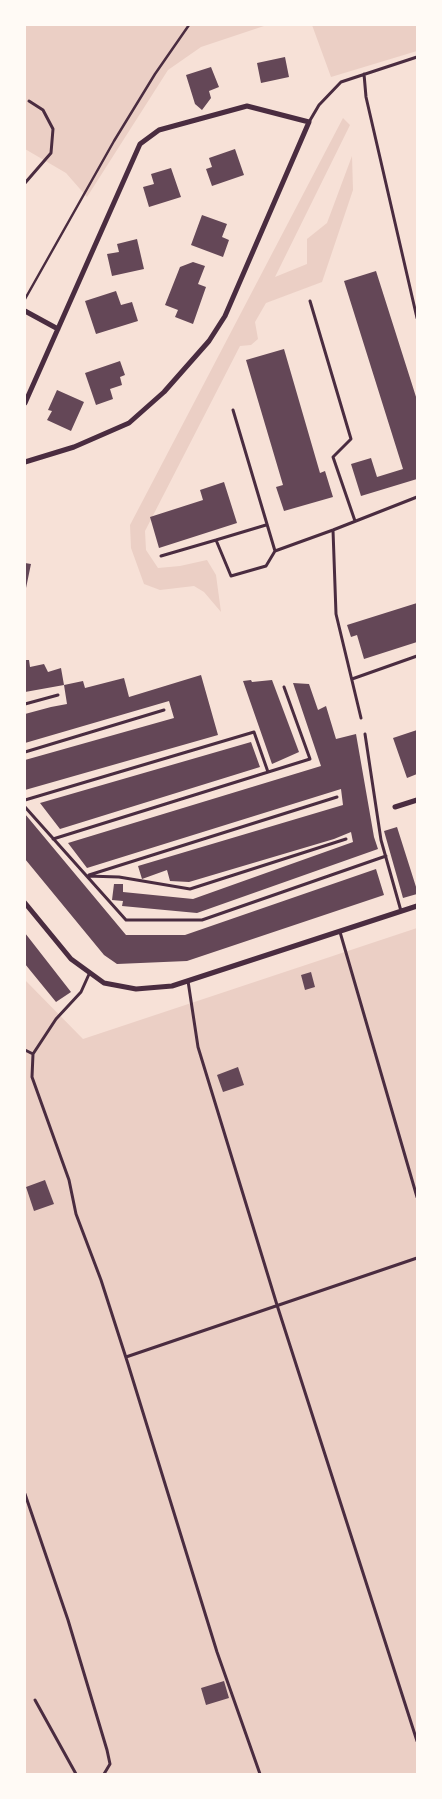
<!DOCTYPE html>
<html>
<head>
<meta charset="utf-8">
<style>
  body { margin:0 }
  #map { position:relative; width:442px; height:1799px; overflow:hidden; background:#f7e1d7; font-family:"Roboto Condensed",sans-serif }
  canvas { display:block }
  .frame { position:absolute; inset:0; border:26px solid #fffaf5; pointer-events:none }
</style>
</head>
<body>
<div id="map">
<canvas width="442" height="1799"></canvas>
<div class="frame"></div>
</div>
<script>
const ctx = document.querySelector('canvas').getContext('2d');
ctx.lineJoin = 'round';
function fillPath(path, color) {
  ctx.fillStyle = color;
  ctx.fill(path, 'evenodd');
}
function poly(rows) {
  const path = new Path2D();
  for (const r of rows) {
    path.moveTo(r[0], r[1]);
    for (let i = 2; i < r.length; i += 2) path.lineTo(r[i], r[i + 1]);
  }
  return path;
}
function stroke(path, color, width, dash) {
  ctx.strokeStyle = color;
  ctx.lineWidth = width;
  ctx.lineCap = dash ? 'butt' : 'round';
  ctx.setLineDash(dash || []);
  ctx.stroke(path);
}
fillPath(poly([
  [25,25,267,25,201,47,168,70,87,197,66,173,25,149],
  [312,25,417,25,417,51,331,77],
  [343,118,350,125,275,277,307,264,307,239,327,223,352,156,353,190,322,282,266,303,255,322,258,339,251,345,240,346,145,531,146,550,158,568,180,566,207,560,216,575,221,612,204,592,194,586,160,590,144,584,131,548,130,525],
  [417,928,417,1774,25,1774,25,980,83,1039]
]), '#ebcfc5');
fillPath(poly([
  [285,57,289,77,261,83,257,63],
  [211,67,219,87,209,91,211,98,202,110,195,104,186,75],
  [235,149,244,175,212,186,206,169,212,167,209,158],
  [171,168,181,197,149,207,143,187,154,184,151,174],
  [202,215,227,224,222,237,229,240,223,257,191,245],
  [137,239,144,269,112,276,107,254,119,252,117,244],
  [193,262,205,266,198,284,206,287,193,324,175,317,178,310,165,305,180,267],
  [376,271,417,400,417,479,361,496,351,464,371,458,377,477,403,469,344,281],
  [116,291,121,305,132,302,138,321,96,334,85,301],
  [284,349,320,473,325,471,333,497,284,511,276,487,283,485,246,360],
  [120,361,125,375,120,377,122,385,110,389,113,399,96,405,85,373],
  [57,390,84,402,71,431,47,420,52,411,48,410],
  [224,482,237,523,159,548,150,517,203,500,200,490],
  [25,563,31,564,26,588,25,588],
  [417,603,417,642,364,659,357,635,351,637,347,625],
  [25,660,29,660,30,667,44,664,48,672,61,668,64,685,25,692],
  [201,675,218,735,25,790,25,760,174,718,169,701,25,743,25,714,51,707,67,704,64,685,83,681,85,688,124,678,129,697],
  [251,680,252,682,272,680,299,752,272,764,243,681],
  [293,683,309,684,318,710,326,706,336,739,356,734,374,837,378,849,197,913,122,906,123,901,112,900,114,884,123,884,123,892,193,899,353,842,351,832,334,839,189,882,170,881,167,870,142,879,138,866,343,805,341,789,87,868,68,843,321,766],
  [417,730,417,774,407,778,393,738],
  [251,742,260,767,60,829,40,803],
  [25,814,126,935,185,935,376,869,384,895,187,961,117,964,104,955,25,859],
  [397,827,417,890,417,894,403,898,384,831],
  [25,933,71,992,56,1002,25,964],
  [311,972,315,987,305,990,301,975],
  [238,1067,244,1085,223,1092,217,1075],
  [45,1180,54,1204,34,1211,26,1187],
  [224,1681,229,1698,206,1705,201,1688]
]), '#644757');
stroke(poly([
  [25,299,114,141,155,74,189,25]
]), '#4a2c40', 2.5);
stroke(poly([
  [364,74,366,97,417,318],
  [309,122,319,105,341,82,417,57],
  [25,183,51,153,53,129,43,110,29,101],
  [310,301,351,439,333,457,355,521],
  [233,410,275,551,333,530,417,497],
  [333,530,336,614,361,718],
  [216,540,266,525],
  [161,556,216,540,231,576,266,566,275,551],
  [352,679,417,656],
  [25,704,58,695],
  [365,734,381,840,401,911],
  [25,752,164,710],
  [25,800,254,732,268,772],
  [25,807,126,920,202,920,386,856],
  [53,839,310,759,284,687],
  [89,875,337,797],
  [87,876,119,877,190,889,346,839],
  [340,932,417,1197],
  [90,972,81,992,56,1019,33,1054,32,1077,69,1180,76,1214,101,1280,128,1364,217,1652,260,1774],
  [188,981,198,1047,277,1305,417,1741],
  [25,1050,33,1054],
  [126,1357,417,1258],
  [25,1494,68,1620,107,1750,110,1764,104,1774],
  [35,1700,76,1774]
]), '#4a2c40', 3);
stroke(poly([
  [25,311,58,329],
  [25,403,140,144,159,130,247,106,309,122,225,316,209,341,164,392,129,423,74,447,25,462],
  [395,807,417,800],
  [25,903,71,959,104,983,136,989,172,986,417,906]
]), '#4a2c40', 5);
</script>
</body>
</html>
